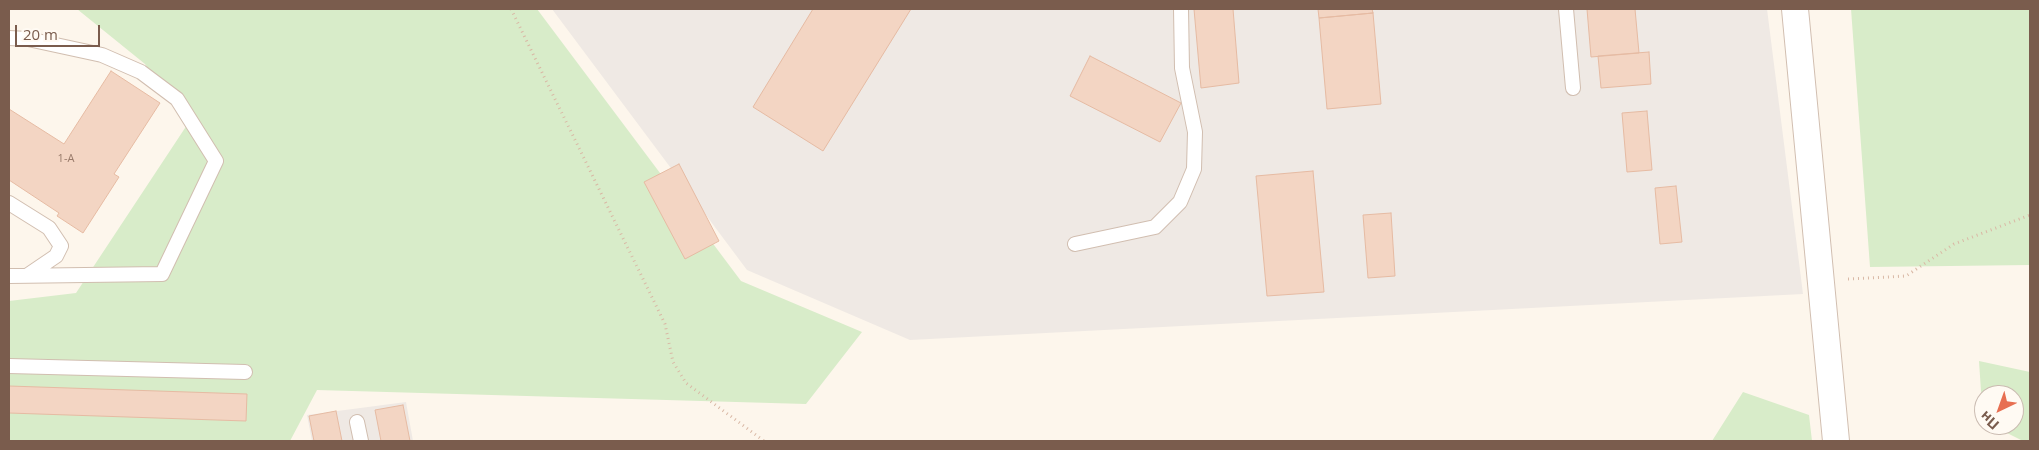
<!DOCTYPE html>
<html>
<head>
<meta charset="utf-8">
<style>
  body { margin:0 }
  #map { position:relative; width:2039px; height:450px; overflow:hidden; background:#fdf6ec; font-family:"Open Sans",sans-serif }
  canvas { display:block }
  .frame { position:absolute; inset:0; border:10px solid #7a5c4d; pointer-events:none }
  .north { position:absolute; left:1974px; top:385px; width:50px; height:50px; box-sizing:border-box; background:#fffaf3; border:1px solid #cabbb1; border-radius:50%; rotate:222deg; font-size:14px; font-weight:700; line-height:20px; text-align:center; color:#7a5c4d }
  .north::after { content:''; display:block; margin:auto; width:18px; height:22px; background:#e76f51; clip-path:polygon(50% 0,100% 100%,50% 72%,0 100%) }
  .scale { position:absolute; left:15px; top:25px; width:85px; height:22px; box-sizing:border-box; border:2px solid #7a5c4d; border-top:0; padding-left:6px; font-size:15px; line-height:18px; white-space:nowrap; color:#7a5c4d; -webkit-text-stroke:4px #fffaf3; paint-order:stroke }
</style>
</head>
<body>
<div id="map">
<canvas width="2039" height="450"></canvas>
<div class="frame"></div>
<div class="north">Пн</div>
<div class="scale">20 m</div>
</div>
<script>
const ctx = document.querySelector('canvas').getContext('2d');
ctx.lineJoin = 'round';
function fillPath(path, color) {
  ctx.fillStyle = color;
  ctx.fill(path, 'evenodd');
}
function poly(rows) {
  const path = new Path2D();
  for (const r of rows) {
    path.moveTo(r[0], r[1]);
    for (let i = 2; i < r.length; i += 2) path.lineTo(r[i], r[i + 1]);
  }
  return path;
}
function stroke(path, color, width, dash) {
  ctx.strokeStyle = color;
  ctx.lineWidth = width;
  ctx.lineCap = dash ? 'butt' : 'round';
  ctx.setLineDash(dash || []);
  ctx.stroke(path);
}
function write(font, color, halo, rows, align = 'center') {
  ctx.font = font + ' "Open Sans",sans-serif';
  ctx.lineWidth = 4;
  ctx.setLineDash([]);
  ctx.textBaseline = 'middle';
  ctx.strokeStyle = halo;
  ctx.fillStyle = color;
  for (const [text, x, y, turn = 0] of rows) {
    ctx.save();
    ctx.translate(x, y);
    ctx.rotate((+turn || 0) * Math.PI / 180);
    ctx.textAlign = isNaN(turn) ? turn : align;
    if (halo) ctx.strokeText(text, 0, 0);
    ctx.fillText(text, 0, 0);
    ctx.restore();
  }
}
fillPath(poly([
  [552,9,1767,9,1803,294,910,340,747,270],
  [406,402,413,441,312,441,307,415]
]), '#efe9e4');
fillPath(poly([
  [77,9,537,9,741,281,862,332,806,404,317,390,290,441,9,441,9,301,76,293,187,125,145,64],
  [1851,9,2030,9,2030,265,1870,267],
  [1979,361,2030,372,2030,441,2023,441,1991,425,2014,425,2014,395,1984,395,1983,421],
  [1743,392,1809,415,1812,441,1712,441]
]), '#d8ecc9');
const building = poly([
  [813,9,911,9,823,151,753,107,813,9],
  [1194,9,1233,9,1239,83,1201,88,1194,9],
  [1318,9,1372,9,1373,13,1319,18,1318,9],
  [1587,9,1635,9,1639,53,1591,57,1587,9],
  [1373,13,1381,104,1327,109,1319,18,1373,13],
  [1649,52,1651,84,1601,88,1598,56,1649,52],
  [1090,56,1181,103,1160,142,1070,96,1090,56],
  [111,71,160,103,114,174,119,177,83,233,57,216,59,213,9,180,9,109,64,144,111,71],
  [1647,111,1652,170,1627,172,1622,113,1647,111],
  [679,164,719,241,685,259,644,182,679,164],
  [1313,171,1324,292,1267,296,1256,176,1313,171],
  [1676,186,1682,242,1660,244,1655,188,1676,186],
  [1391,213,1395,276,1368,278,1363,215,1391,213],
  [9,386,247,394,246,421,9,413,9,386],
  [403,405,410,441,381,441,375,410,403,405],
  [336,411,342,441,314,441,309,416,336,411]
]);
fillPath(building, '#f3d5c3');
stroke(building, '#e6bba3', 1);
const lane = poly([
  [1566,9,1573,88],
  [9,38,28,39,102,55,141,72,177,99,216,161,162,274,9,276],
  [9,203,49,228,61,246,56,256,28,275],
  [1075,244,1155,227,1180,202,1194,169,1195,132,1182,68,1181,9],
  [9,366,245,372],
  [357,422,361,441]
]);
const street = poly([
  [1795,9,1836,441]
]);
stroke(lane, '#d1beb0', 16);
stroke(street, '#d1beb0', 28);
stroke(poly([
  [511,9,665,324,673,362,686,383,764,441],
  [1848,279,1906,276,1954,244,2030,215]
]), '#d9b8a5', 3, [1, 4]);
stroke(lane, '#fff', 14);
stroke(street, '#fff', 26);
write('11px', '#987a6a', null, [
  ["1-А",66,159]
]);
</script>
</body>
</html>
